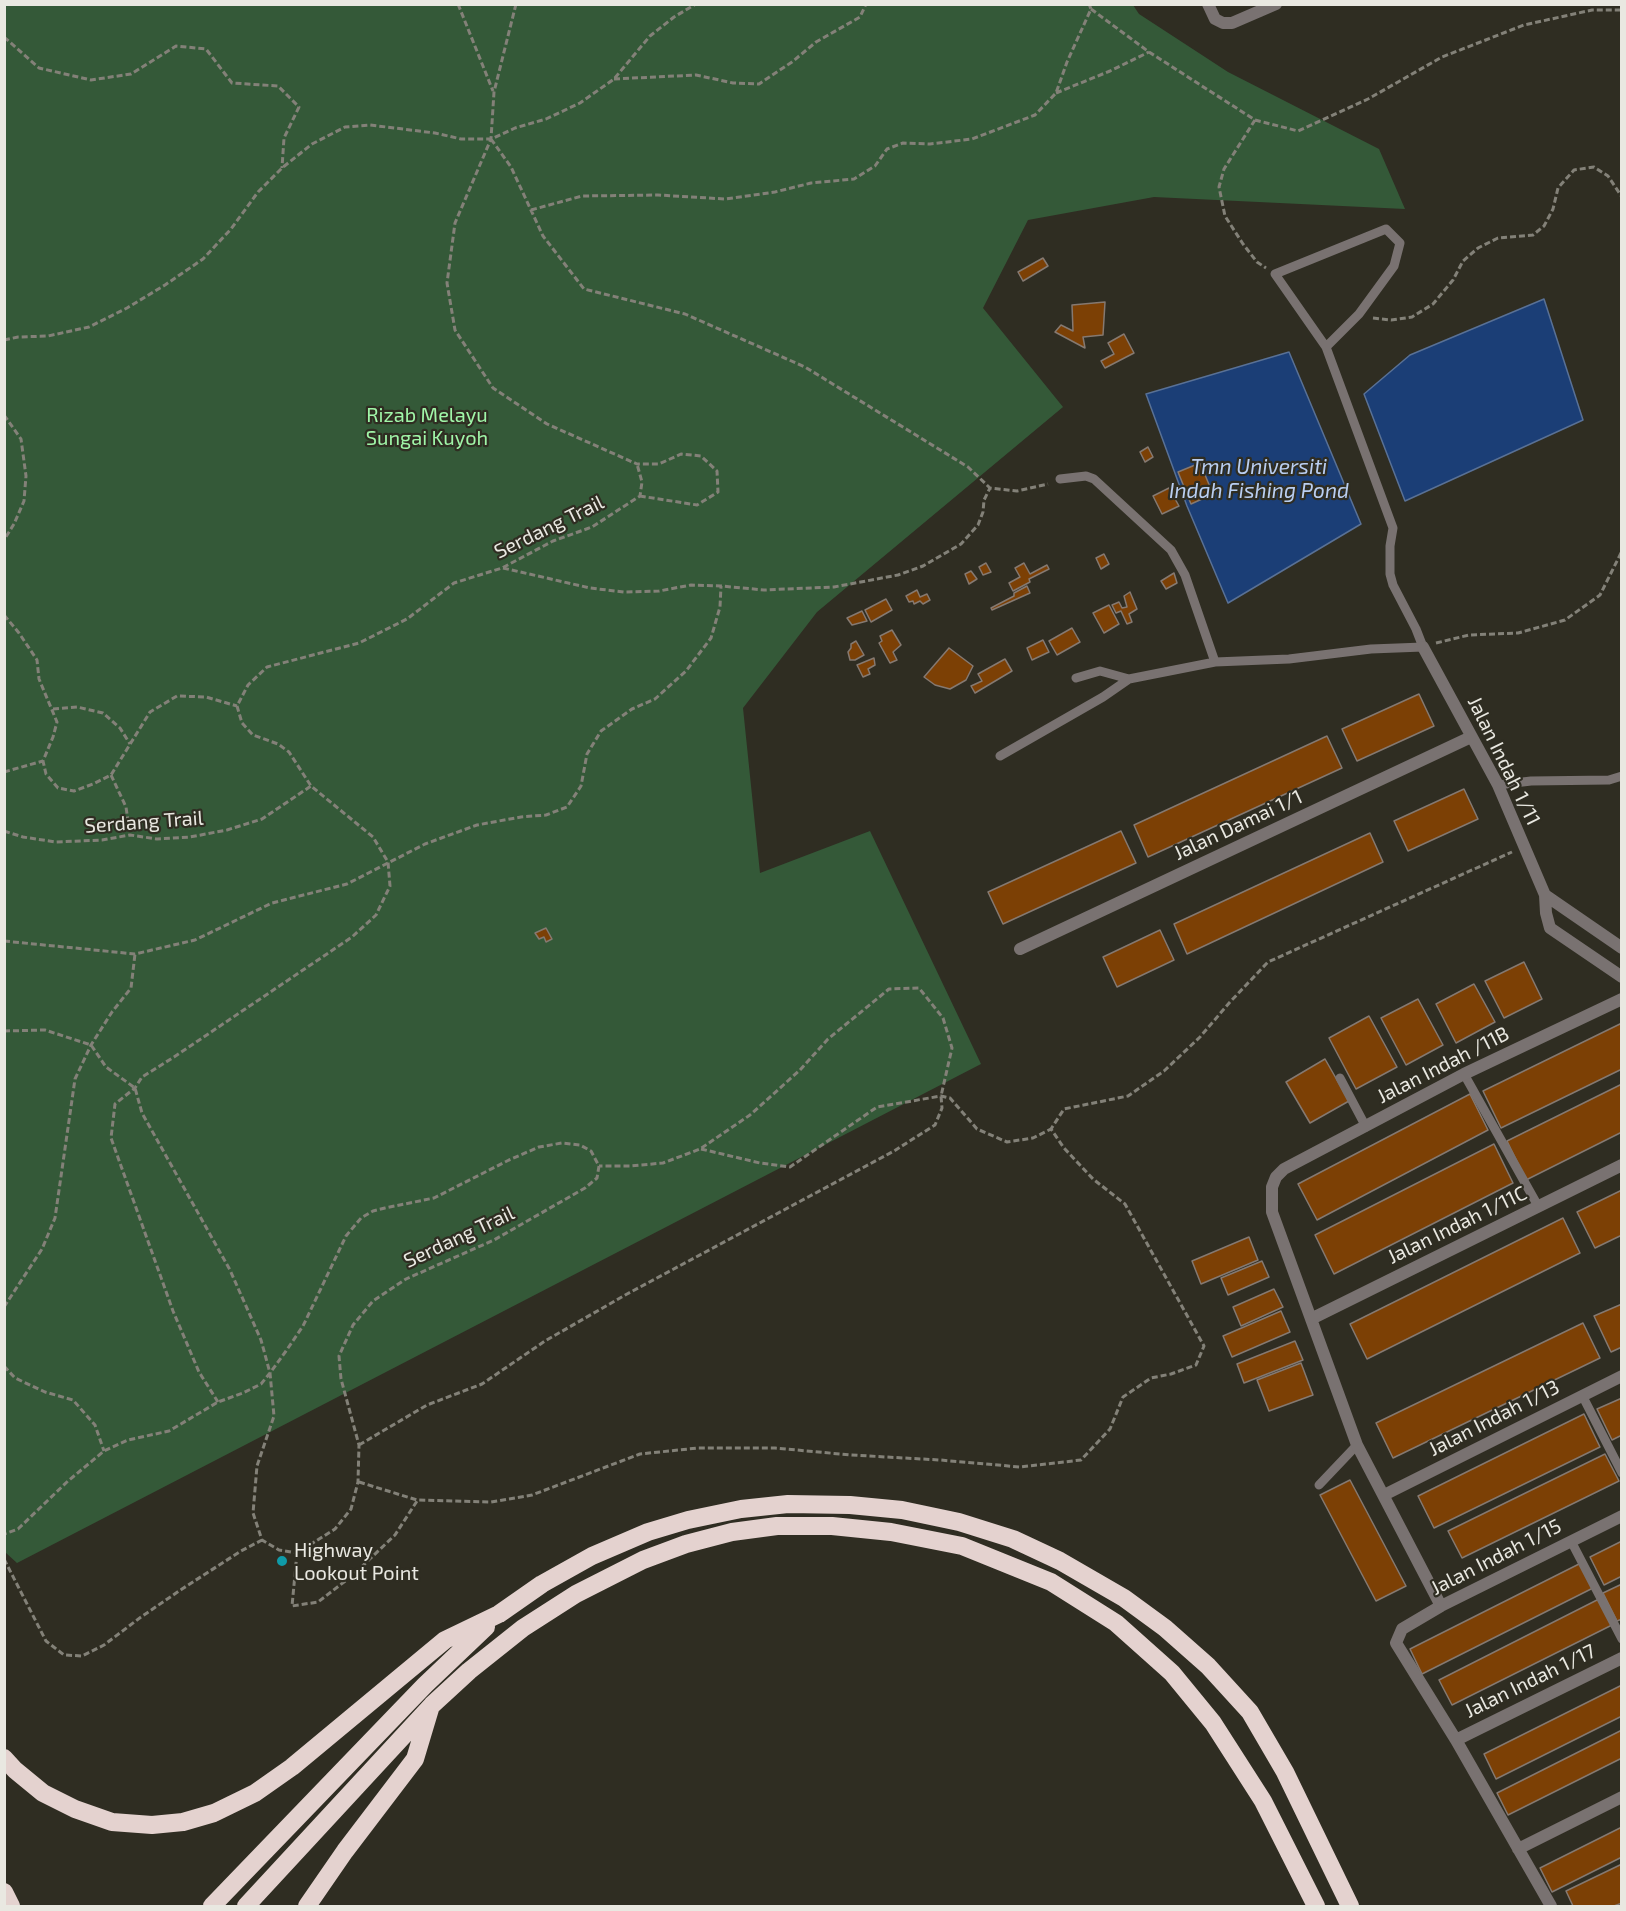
<!DOCTYPE html>
<html>
<head>
<meta charset="utf-8">
<style>
  body { margin:0 }
  #map { position:relative; width:1626px; height:1911px; overflow:hidden; background:#2f2d22; font-family:"Exo 2",sans-serif }
  canvas { display:block }
  .frame { position:absolute; inset:0; border:6px solid #e9e8e1; pointer-events:none }
</style>
</head>
<body>
<div id="map">
<canvas width="1626" height="1911"></canvas>
<div class="frame"></div>
</div>
<script>
const ctx = document.querySelector('canvas').getContext('2d');
ctx.lineJoin = 'round';
function fillPath(path, color) {
  ctx.fillStyle = color;
  ctx.fill(path, 'evenodd');
}
function poly(rows) {
  const path = new Path2D();
  for (const r of rows) {
    path.moveTo(r[0], r[1]);
    for (let i = 2; i < r.length; i += 2) path.lineTo(r[i], r[i + 1]);
  }
  return path;
}
function stroke(path, color, width, dash) {
  ctx.strokeStyle = color;
  ctx.lineWidth = width;
  ctx.lineCap = dash ? 'butt' : 'round';
  ctx.setLineDash(dash || []);
  ctx.stroke(path);
}
function write(font, color, halo, rows, align = 'center') {
  ctx.font = font + ' "Exo 2",sans-serif';
  ctx.lineWidth = 4.5;
  ctx.setLineDash([]);
  ctx.textBaseline = 'middle';
  ctx.strokeStyle = halo;
  ctx.fillStyle = color;
  for (const [text, x, y, turn = 0] of rows) {
    ctx.save();
    ctx.translate(x, y);
    ctx.rotate((+turn || 0) * Math.PI / 180);
    ctx.textAlign = isNaN(turn) ? turn : align;
    if (halo) ctx.strokeText(text, 0, 0);
    ctx.fillText(text, 0, 0);
    ctx.restore();
  }
}
fillPath(poly([
  [5,5,1133,5,1139,14,1228,72,1379,149,1405,209,1154,197,1028,220,983,308,1063,407,817,612,743,708,760,873,870,831,981,1064,17,1563,5,1552]
]), '#345938');
const water = poly([
  [1544,299,1583,420,1405,501,1364,394,1410,355,1544,299],
  [1289,352,1361,524,1228,603,1187,506,1146,394,1289,352]
]);
fillPath(water, '#1b3e76');
stroke(water, '#597196', 1.5);
const building = poly([
  [1043,258,1048,266,1023,281,1018,272,1043,258],
  [1105,302,1103,335,1083,337,1085,348,1055,332,1061,325,1073,331,1072,305,1105,302],
  [1124,334,1134,353,1105,368,1101,361,1114,354,1108,343,1124,334],
  [1148,447,1153,457,1145,462,1140,452,1148,447],
  [1200,463,1213,494,1191,504,1178,472,1200,463],
  [1169,488,1179,506,1162,514,1153,496,1169,488],
  [1104,554,1109,564,1101,569,1096,558,1104,554],
  [986,563,991,572,983,575,979,567,986,563],
  [1024,563,1030,574,1047,565,1049,569,1029,579,1030,582,1013,591,1009,583,1020,577,1015,568,1024,563],
  [971,571,977,579,969,584,965,574,971,571],
  [1174,573,1177,583,1166,589,1161,581,1174,573],
  [1027,586,1030,593,992,610,991,608,1014,596,1014,593,1027,586],
  [917,590,920,597,927,594,930,600,923,604,920,601,914,604,913,601,909,602,906,596,917,590],
  [1130,592,1137,609,1129,614,1132,622,1127,624,1121,611,1116,613,1112,605,1119,602,1122,608,1127,607,1124,596,1130,592],
  [886,599,892,610,871,622,865,610,886,599],
  [1109,605,1119,624,1104,633,1093,613,1109,605],
  [862,611,867,621,852,625,847,618,862,611],
  [1072,628,1080,642,1057,655,1049,641,1072,628],
  [892,630,901,645,893,652,897,660,890,663,879,643,882,641,880,636,892,630],
  [1043,640,1049,652,1032,660,1027,648,1043,640],
  [856,641,864,655,855,660,850,660,848,652,851,648,851,644,856,641],
  [949,648,973,666,966,680,950,689,935,685,924,677,949,648],
  [874,658,875,665,868,669,870,674,863,677,857,665,874,658],
  [1005,659,1012,671,975,693,971,686,982,681,978,674,1005,659],
  [1419,694,1434,726,1357,761,1342,729,1419,694],
  [1327,736,1342,768,1148,857,1134,825,1327,736],
  [1464,789,1478,819,1408,851,1394,821,1464,789],
  [1121,831,1136,863,1003,924,988,892,1121,831],
  [1370,833,1383,862,1187,954,1174,924,1370,833],
  [546,928,552,939,546,942,544,937,539,939,535,933,546,928],
  [1160,930,1174,960,1117,987,1103,957,1160,930],
  [1524,962,1542,999,1504,1018,1485,981,1524,962],
  [1474,984,1495,1022,1456,1043,1436,1004,1474,984],
  [1418,999,1443,1045,1406,1065,1381,1018,1418,999],
  [1369,1016,1397,1067,1356,1089,1329,1038,1369,1016],
  [1622,1023,1622,1069,1501,1128,1483,1091,1622,1023],
  [1325,1059,1349,1101,1310,1123,1286,1082,1325,1059],
  [1622,1084,1622,1132,1526,1180,1507,1141,1622,1084],
  [1470,1094,1488,1130,1317,1220,1298,1184,1470,1094],
  [1494,1144,1513,1183,1334,1274,1315,1235,1494,1144],
  [1622,1190,1622,1235,1595,1248,1577,1212,1622,1190],
  [1563,1218,1580,1253,1367,1359,1350,1324,1563,1218],
  [1249,1237,1258,1260,1201,1284,1192,1261,1249,1237],
  [1262,1261,1269,1277,1228,1295,1221,1278,1262,1261],
  [1274,1289,1283,1307,1241,1326,1233,1307,1274,1289],
  [1622,1304,1622,1347,1611,1352,1594,1316,1622,1304],
  [1281,1311,1290,1332,1232,1357,1223,1336,1281,1311],
  [1583,1323,1600,1358,1393,1458,1376,1423,1583,1323],
  [1295,1341,1303,1360,1244,1383,1237,1364,1295,1341],
  [1301,1363,1313,1395,1269,1411,1257,1380,1301,1363],
  [1622,1398,1622,1435,1612,1440,1597,1409,1622,1398],
  [1584,1414,1600,1447,1434,1528,1418,1496,1584,1414],
  [1605,1454,1619,1481,1462,1558,1448,1531,1605,1454],
  [1350,1480,1406,1586,1376,1601,1320,1495,1350,1480],
  [1622,1541,1622,1576,1604,1585,1590,1557,1622,1541],
  [1581,1563,1593,1588,1422,1674,1410,1649,1581,1563],
  [1622,1584,1622,1619,1617,1621,1603,1593,1622,1584],
  [1599,1599,1612,1625,1452,1705,1439,1680,1599,1599],
  [1622,1685,1622,1716,1496,1779,1484,1754,1622,1685],
  [1622,1730,1622,1758,1508,1815,1497,1793,1622,1730],
  [1622,1827,1622,1857,1552,1892,1540,1868,1622,1827],
  [1622,1864,1622,1903,1614,1906,1573,1906,1566,1891,1622,1864]
]);
fillPath(building, '#7c4005');
stroke(building, '#857971', 1.5);
stroke(poly([
  [458,4,493,91],
  [516,4,494,92,491,139,455,223,447,283,455,330,493,388,547,424,637,464,659,464,681,454,701,456,717,471,718,492,697,505,640,496],
  [781,4,793,4],
  [1091,9,1149,52,1255,120,1298,131,1368,99,1442,57,1524,25,1592,10,1622,10],
  [4,37,39,68,91,80,131,74,176,46,206,49,232,83,278,86,299,107,284,138,282,168],
  [614,79,696,75,733,83,759,84,792,62,816,42,860,17,866,4],
  [1056,93,1110,71,1149,52],
  [1255,120,1224,169,1219,187,1225,216,1243,244,1257,262,1266,268],
  [491,139,511,167,543,236,584,289,685,314,805,367,968,467,990,488,1017,491,1048,484],
  [531,210,582,196,658,195,725,199,775,192,811,183,854,179,875,166,887,149,903,143,930,144,972,139,1035,115,1056,93,1067,62,1091,9,1089,4],
  [1373,318,1391,320,1412,317,1433,304,1453,280,1463,261,1478,248,1498,238,1533,235,1544,226,1553,209,1558,188,1574,170,1594,167,1608,176,1622,197],
  [4,340,18,337,48,336,89,327,127,308,165,285,203,259,231,229,258,192,282,168,312,144,345,127,370,125,435,133,461,139,491,139,515,128,546,119,580,103,614,79,650,36,674,17,696,4],
  [4,415,21,439,26,476,24,501,14,524,4,540],
  [503,568,590,588,624,592,659,591,691,585,721,586,764,590,834,587,898,575,923,566,961,544,978,525,983,512,984,500,990,488],
  [4,615,19,633,37,660,39,679,57,722,53,737,43,761,46,774,58,788,74,791,93,784,111,775,150,712,177,696,206,697,237,706],
  [1436,643,1469,635,1518,633,1565,620,1600,595,1622,551],
  [53,709,77,707,103,713,120,728,130,744],
  [4,772,43,761],
  [111,775,126,807,130,835],
  [4,831,23,837,56,842,102,840,130,835,157,839,190,837,227,830,262,819,311,786],
  [4,941,135,954,195,940,272,903,347,884,425,844,477,825,521,817,546,815,567,807,581,786,587,754,601,731,632,709,655,699,686,671,711,638,720,607,721,586],
  [4,1031,45,1030,91,1045,106,1067,135,1088,142,1113,230,1270,261,1340,270,1373,274,1416,257,1466,253,1513,262,1540,279,1550,297,1553,335,1529,351,1509,358,1482,359,1445,341,1379,339,1356,353,1325,373,1301,406,1279,494,1240,585,1188,597,1178,599,1166,591,1151,580,1145,562,1143,539,1147,509,1160,434,1198,385,1208,373,1211,361,1218,346,1236,303,1326,286,1351,270,1373,261,1384,243,1393,218,1402,169,1431,128,1440,104,1451,68,1481,18,1529,4,1534],
  [701,1149,760,1163,790,1167,877,1107,941,1096,950,1098,977,1129,1007,1142,1033,1138,1051,1129],
  [4,1307,42,1249,55,1218,75,1079,91,1045,112,1012,131,988,135,954],
  [4,1366,15,1378,45,1392,73,1400,95,1425,104,1451],
  [218,1402,199,1372,173,1311,111,1138,115,1104,135,1088,142,1077,174,1057,352,937,376,915,390,886,388,862,373,837,311,786,289,752,278,744,253,735,242,723,237,706,248,685,267,667,359,643,407,619,454,583,502,568,553,541,592,527,640,496,642,482,637,464],
  [359,1445,427,1405,482,1384,545,1341,627,1294,894,1151,935,1125,942,1108,941,1096,952,1048,943,1018,919,988,889,989,828,1039,800,1070,750,1115,700,1149,663,1163,630,1166,599,1166],
  [359,1482,417,1500,491,1502,532,1495,640,1454,698,1448,775,1448,851,1455,940,1460,1020,1467,1081,1460,1110,1429,1123,1397,1151,1378,1171,1374,1196,1365,1204,1346,1125,1204,1093,1179,1064,1148,1051,1129,1064,1109,1128,1096,1164,1071,1200,1037,1230,1002,1268,962,1512,852],
  [297,1553,292,1606,318,1602,353,1575,395,1535,417,1501],
  [4,1559,46,1641,64,1655,82,1656,104,1645,141,1617,182,1589,241,1551,262,1540]
]), '#838178', 3, [6, 3]);
stroke(poly([
  [1060,479,1086,476,1094,479,1171,550,1185,575,1215,662],
  [1076,678,1100,671,1129,679,1215,662,1289,659,1371,649,1423,647,1416,629,1393,585,1390,574,1390,546,1393,528,1326,347,1275,274,1386,229,1400,243,1394,266,1359,314,1326,347],
  [1000,756,1103,697,1129,679],
  [1498,785,1531,781,1609,780,1622,776],
  [1464,1074,1538,1206],
  [1340,1078,1366,1127],
  [1582,1395,1622,1473],
  [1319,1485,1357,1445],
  [1571,1541,1622,1639]
]), '#797271', 9);
stroke(poly([
  [1208,4,1215,19,1223,23,1232,23,1276,4],
  [1423,647,1498,785,1545,895,1546,913,1550,928,1622,977],
  [1545,895,1622,948],
  [1020,949,1471,737],
  [1311,1319,1622,1165],
  [1384,1495,1622,1376],
  [1441,1606,1357,1445,1272,1212,1272,1187,1276,1177,1284,1169,1464,1074,1622,999],
  [1456,1740,1622,1658],
  [1518,1849,1622,1797],
  [1551,1906,1456,1740,1396,1643,1402,1629,1441,1606,1622,1516]
]), '#797271', 12);
stroke(poly([
  [4,1758,15,1770,43,1793,75,1809,112,1822,152,1825,183,1822,214,1813,255,1793,292,1767,445,1640,499,1614,542,1584,592,1556,648,1532,688,1520,741,1509,788,1504,850,1505,902,1510,959,1522,1013,1539,1060,1561,1124,1598,1165,1628,1208,1666,1250,1712,1285,1772,1350,1906],
  [4,1892,11,1906],
  [212,1906,425,1685,486,1627],
  [246,1906,432,1705,469,1671,523,1628,576,1594,643,1560,686,1544,732,1532,777,1526,832,1526,891,1532,962,1546,1051,1582,1116,1623,1172,1673,1213,1723,1263,1801,1316,1906],
  [307,1906,345,1851,415,1759,430,1709]
]), '#e4d2cf', 18);
for (const [x, y, r, color] of [
  [282,1561,6,"#0f9aa8"]
]) {
  const dot = new Path2D();
  dot.arc(x, y, r, 0, 2 * Math.PI);
  ctx.fillStyle = color;
  ctx.fill(dot);
  stroke(dot, '#2f2d22', 2);
}
write('20px', '#a0f6a8', '#2f2d22', [
  ["Rizab Melayu",427,415],
  ["Sungai Kuyoh",427,438]
]);
write('20px', '#e9e8e1', '#2f2d22', [
  ["Serdang Trail",549,527,-26],
  ["Jalan Indah 1/11",1504,761,64],
  ["Serdang Trail",144,822,-4],
  ["Jalan Damai 1/1",1238,825,-25],
  ["Jalan Indah /11B",1443,1065,-27],
  ["Jalan Indah 1/11C",1457,1225,-26],
  ["Serdang Trail",459,1237,-25],
  ["Jalan Indah 1/13",1494,1418,-27],
  ["Jalan Indah 1/15",1496,1557,-27],
  ["Jalan Indah 1/17",1530,1681,-26]
]);
write('20px', '#e9e8e1', '#2f2d22', [
  ["Highway",294,1550],
  ["Lookout Point",294,1573]
], 'left');
write('italic 21px', '#b9cef1', '#2f2d22', [
  ["Tmn Universiti",1259,467],
  ["Indah Fishing Pond",1259,491]
]);
</script>
</body>
</html>
